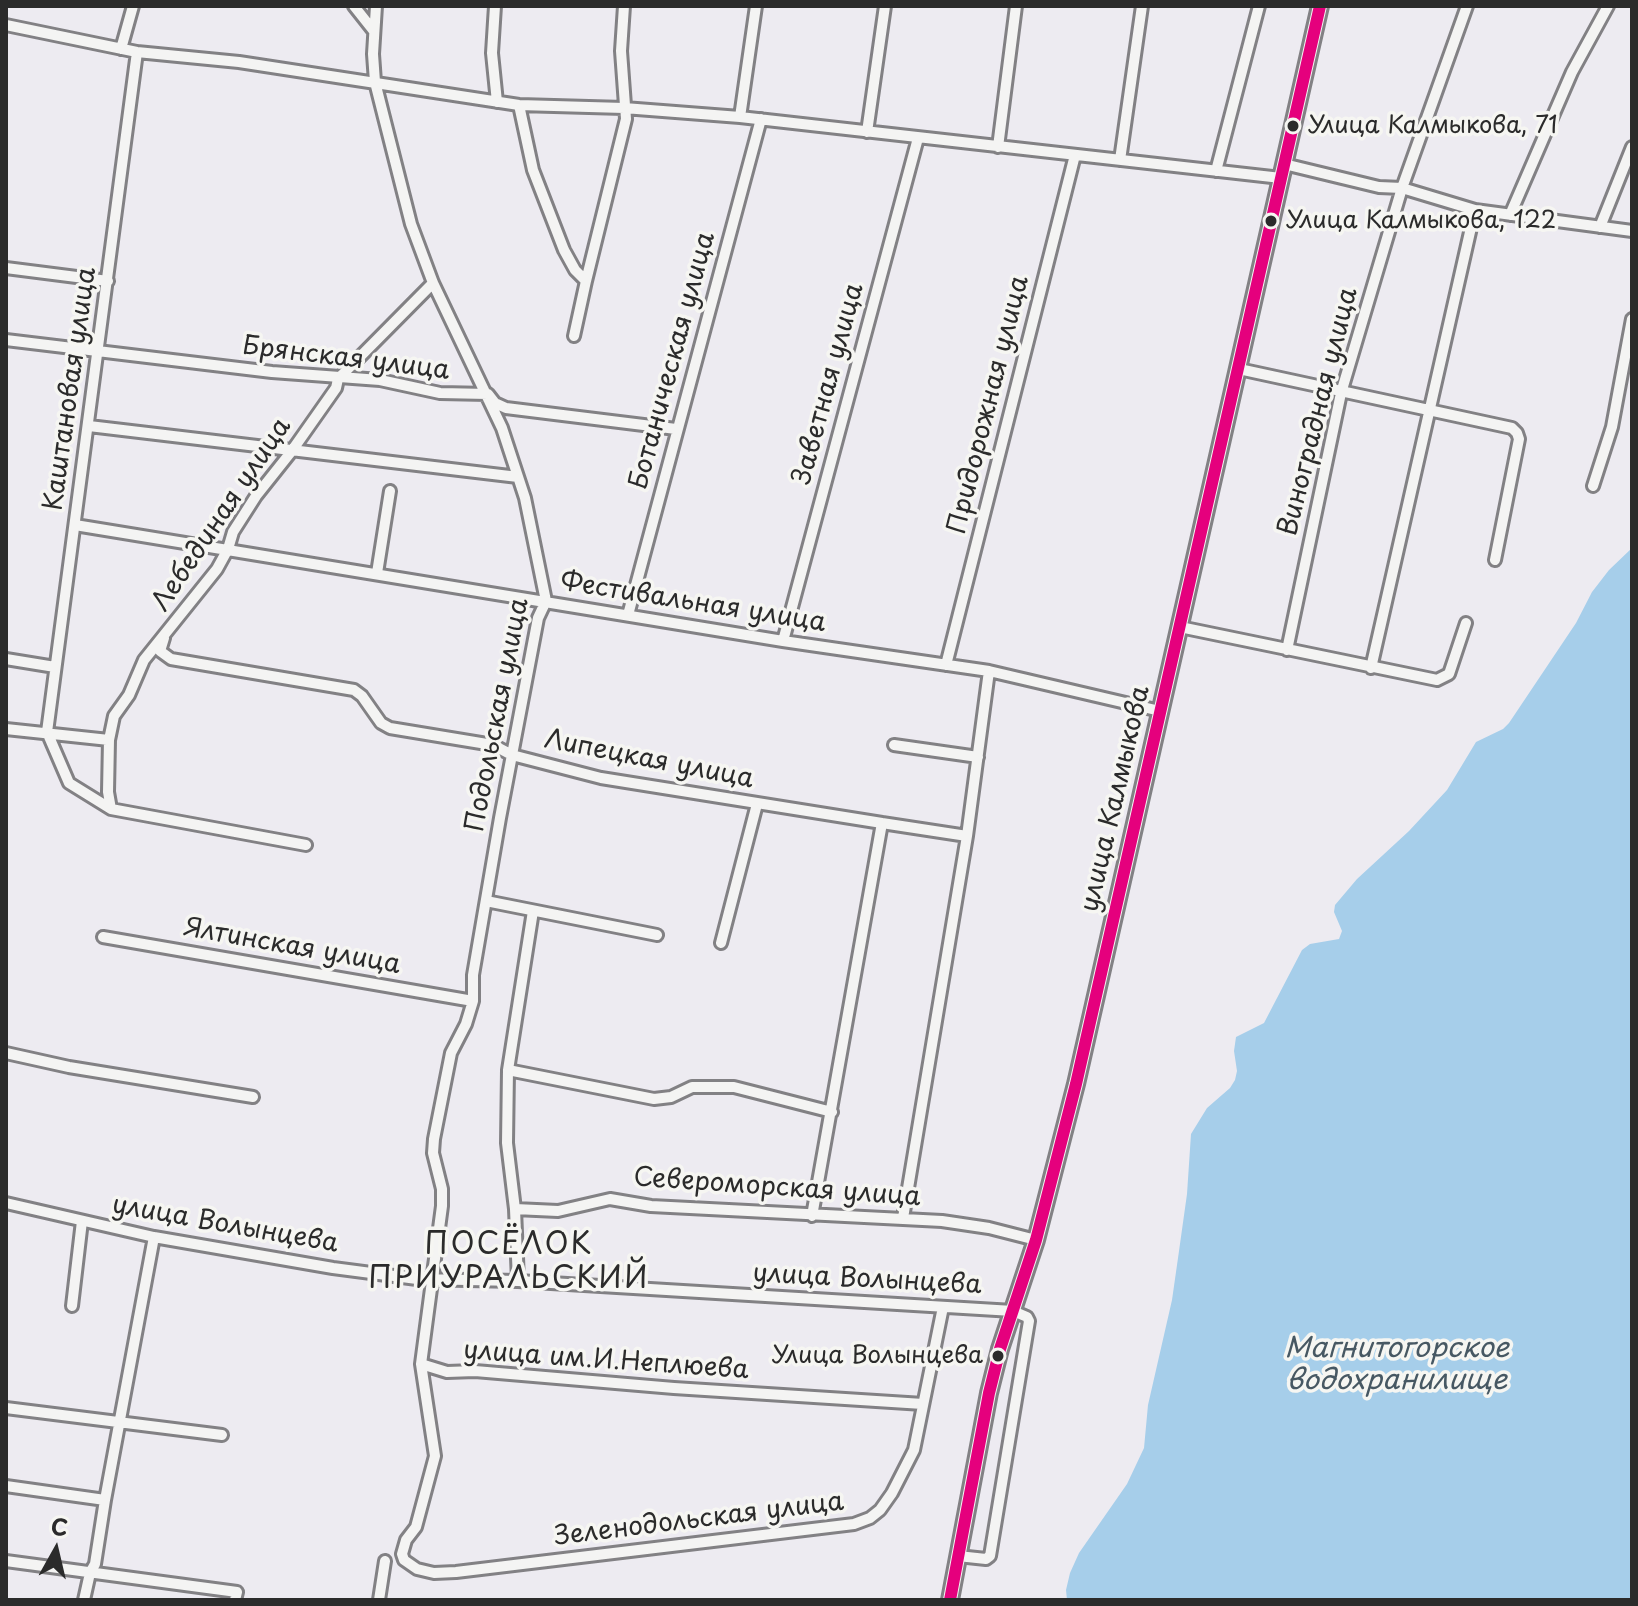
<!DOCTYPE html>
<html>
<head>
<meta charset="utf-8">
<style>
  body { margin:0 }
  #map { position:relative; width:1638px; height:1606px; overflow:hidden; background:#edebf1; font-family:"Playpen Sans",sans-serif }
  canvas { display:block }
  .frame { position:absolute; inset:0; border:8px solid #2b2b2b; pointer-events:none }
  .north { position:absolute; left:16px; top:1510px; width:80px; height:80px; -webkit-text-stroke:6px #f6f6f2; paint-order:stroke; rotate:8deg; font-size:22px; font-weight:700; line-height:32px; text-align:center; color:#2b2b2b }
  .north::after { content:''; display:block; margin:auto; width:28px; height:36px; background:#2b2b2b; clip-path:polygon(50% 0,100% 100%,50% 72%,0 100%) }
</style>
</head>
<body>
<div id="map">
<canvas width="1638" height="1606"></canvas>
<div class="frame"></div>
<div class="north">С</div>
</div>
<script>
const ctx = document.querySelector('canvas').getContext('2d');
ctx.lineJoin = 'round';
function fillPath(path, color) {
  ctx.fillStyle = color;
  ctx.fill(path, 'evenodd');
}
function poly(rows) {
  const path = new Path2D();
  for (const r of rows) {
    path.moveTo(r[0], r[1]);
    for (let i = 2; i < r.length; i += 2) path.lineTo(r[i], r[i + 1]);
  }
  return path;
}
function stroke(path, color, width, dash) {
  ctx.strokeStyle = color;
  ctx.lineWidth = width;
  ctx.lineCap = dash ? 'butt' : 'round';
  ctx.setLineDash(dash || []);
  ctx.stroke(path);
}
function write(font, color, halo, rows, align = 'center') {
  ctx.font = font + ' "Playpen Sans",sans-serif';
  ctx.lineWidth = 7;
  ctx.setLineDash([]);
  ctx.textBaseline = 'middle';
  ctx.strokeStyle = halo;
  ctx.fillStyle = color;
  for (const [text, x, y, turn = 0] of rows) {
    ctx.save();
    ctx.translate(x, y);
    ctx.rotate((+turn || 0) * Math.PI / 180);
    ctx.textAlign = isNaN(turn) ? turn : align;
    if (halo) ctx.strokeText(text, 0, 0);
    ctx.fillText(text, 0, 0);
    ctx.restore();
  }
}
fillPath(poly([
  [1632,548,1632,1600,1067,1600,1066,1590,1070,1573,1079,1553,1127,1484,1144,1448,1148,1405,1172,1300,1179,1251,1187,1194,1191,1134,1207,1108,1230,1088,1235,1080,1237,1071,1234,1051,1236,1037,1264,1023,1302,950,1310,944,1339,939,1342,931,1334,912,1335,905,1357,879,1409,831,1447,790,1476,742,1503,729,1509,723,1576,623,1592,592,1609,570]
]), '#a6ceea');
const street = poly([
  [354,6,373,30],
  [376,6,373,54,375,82,411,224,433,283,502,428,525,498,546,601,538,618,500,818,473,975,473,1001,466,1024,451,1053,434,1139,433,1153,442,1189,442,1206,421,1364,447,1372,475,1371,674,1388,923,1404],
  [495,6,492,53,497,102],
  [6,25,137,52,239,62,519,105,624,108,740,117,1281,178],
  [121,49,133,6],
  [137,52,47,732,69,783,111,809,306,845],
  [519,105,533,170,564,250,575,270,586,281,626,119,621,51,624,6],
  [740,117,756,6],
  [867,132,885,6],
  [998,147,1016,6],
  [1120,160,1142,6],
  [1284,164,1379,187,1402,188,1475,210,1632,231],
  [1216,171,1259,6],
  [1510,215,1572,72,1608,6],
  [1600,227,1632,147],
  [6,268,108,281],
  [574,336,586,281],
  [6,340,272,372,380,380,440,393,488,394,495,403,506,408,676,429],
  [1239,369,1512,428,1517,433,1519,439,1495,560],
  [89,426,518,477],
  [1593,486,1612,427,1632,319],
  [75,525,783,641,989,671,1160,711],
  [377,573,390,491],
  [628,615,761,119],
  [1180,627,1437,680,1449,674,1466,623],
  [164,638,160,651,171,659,354,690,362,696,381,723,390,728,493,745,512,755,601,778,882,823],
  [783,641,918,138],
  [1287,650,1341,393,1402,188,1467,6],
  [6,659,55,667],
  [946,665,1075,155],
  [1371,668,1475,210],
  [6,729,109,740],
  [894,745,978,757],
  [111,809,108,792,109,740,114,716,129,695,144,660,217,569,228,549,233,532,256,496,291,452,336,388,338,379,433,283],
  [486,901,657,935],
  [103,937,473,1001],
  [721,943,757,804],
  [6,1053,69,1067,253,1097],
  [508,1070,654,1099,671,1097,692,1087,734,1087,832,1112],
  [6,1203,154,1237,333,1268,417,1279,518,1281,1013,1311,1027,1317,1029,1321,990,1556,986,1559,958,1556],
  [515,1209,558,1211,610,1199,651,1206,942,1221,989,1228,1036,1240],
  [812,1216,882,823,967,836],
  [903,1218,967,836,989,671],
  [518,1281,515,1209,507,1143,508,1070,533,911],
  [72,1306,82,1221],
  [421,1364,435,1456,416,1527,406,1540,402,1554,404,1560,417,1569,434,1573,456,1572,854,1524,870,1518,880,1510,892,1493,914,1450,943,1307],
  [6,1408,222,1435],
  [6,1486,105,1500],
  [6,1561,237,1592,235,1600],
  [84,1600,90,1573,95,1564,105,1500,154,1237],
  [379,1600,385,1561]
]);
const secondary = poly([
  [950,1600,989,1393,1000,1349,1036,1240,1076,1084,1320,6]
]);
stroke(street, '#828184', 16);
stroke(secondary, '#828184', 20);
stroke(street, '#f4f4f3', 10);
stroke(secondary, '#f4f4f3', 14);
stroke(poly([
  [950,1600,989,1393,1000,1349,1036,1240,1076,1084,1320,6]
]), '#e5007d', 12);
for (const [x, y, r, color] of [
  [1293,126,7,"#2b2b2b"],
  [1271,221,7,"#2b2b2b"],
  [998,1356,7,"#2b2b2b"]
]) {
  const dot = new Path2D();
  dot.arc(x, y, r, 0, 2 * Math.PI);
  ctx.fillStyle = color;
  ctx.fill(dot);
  stroke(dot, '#f6f6f2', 3);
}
write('24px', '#2b2b2b', '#f6f6f2', [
  ["Улица Калмыкова, 71",1308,126],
  ["Улица Калмыкова, 122",1286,221],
  ["Улица Волынцева",983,1356,"right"]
], 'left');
write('26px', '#2b2b2b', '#f6f6f2', [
  ["Брянская улица",346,359,7],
  ["Ботаническая улица",673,361,-75],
  ["Заветная улица",829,384,-75],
  ["Каштановая улица",71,389,-82],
  ["Придорожная улица",989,405,-76],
  ["Виноградная улица",1319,412,-76],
  ["Лебединая улица",222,515,-56],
  ["Фестивальная улица",693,603,9],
  ["Подольская улица",498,715,-79],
  ["Липецкая улица",649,760,11],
  ["улица Калмыкова",1116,799,-77],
  ["Ялтинская улица",292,947,10],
  ["Североморская улица",777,1188,4],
  ["улица Волынцева",225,1225,10],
  ["улица Волынцева",867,1280,3],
  ["улица им.И.Неплюева",606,1361,4],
  ["Зеленодольская улица",699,1520,-7]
]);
write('italic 28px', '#475863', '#f6f6f2', [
  ["Магнитогорское",1397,1349],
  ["водохранилище",1397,1381]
]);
ctx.letterSpacing = '2px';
write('30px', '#2b2b2b', '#f6f6f2', [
  ["ПОСЁЛОК",509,1246],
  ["ПРИУРАЛЬСКИЙ",509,1280]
]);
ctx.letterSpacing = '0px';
</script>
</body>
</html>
